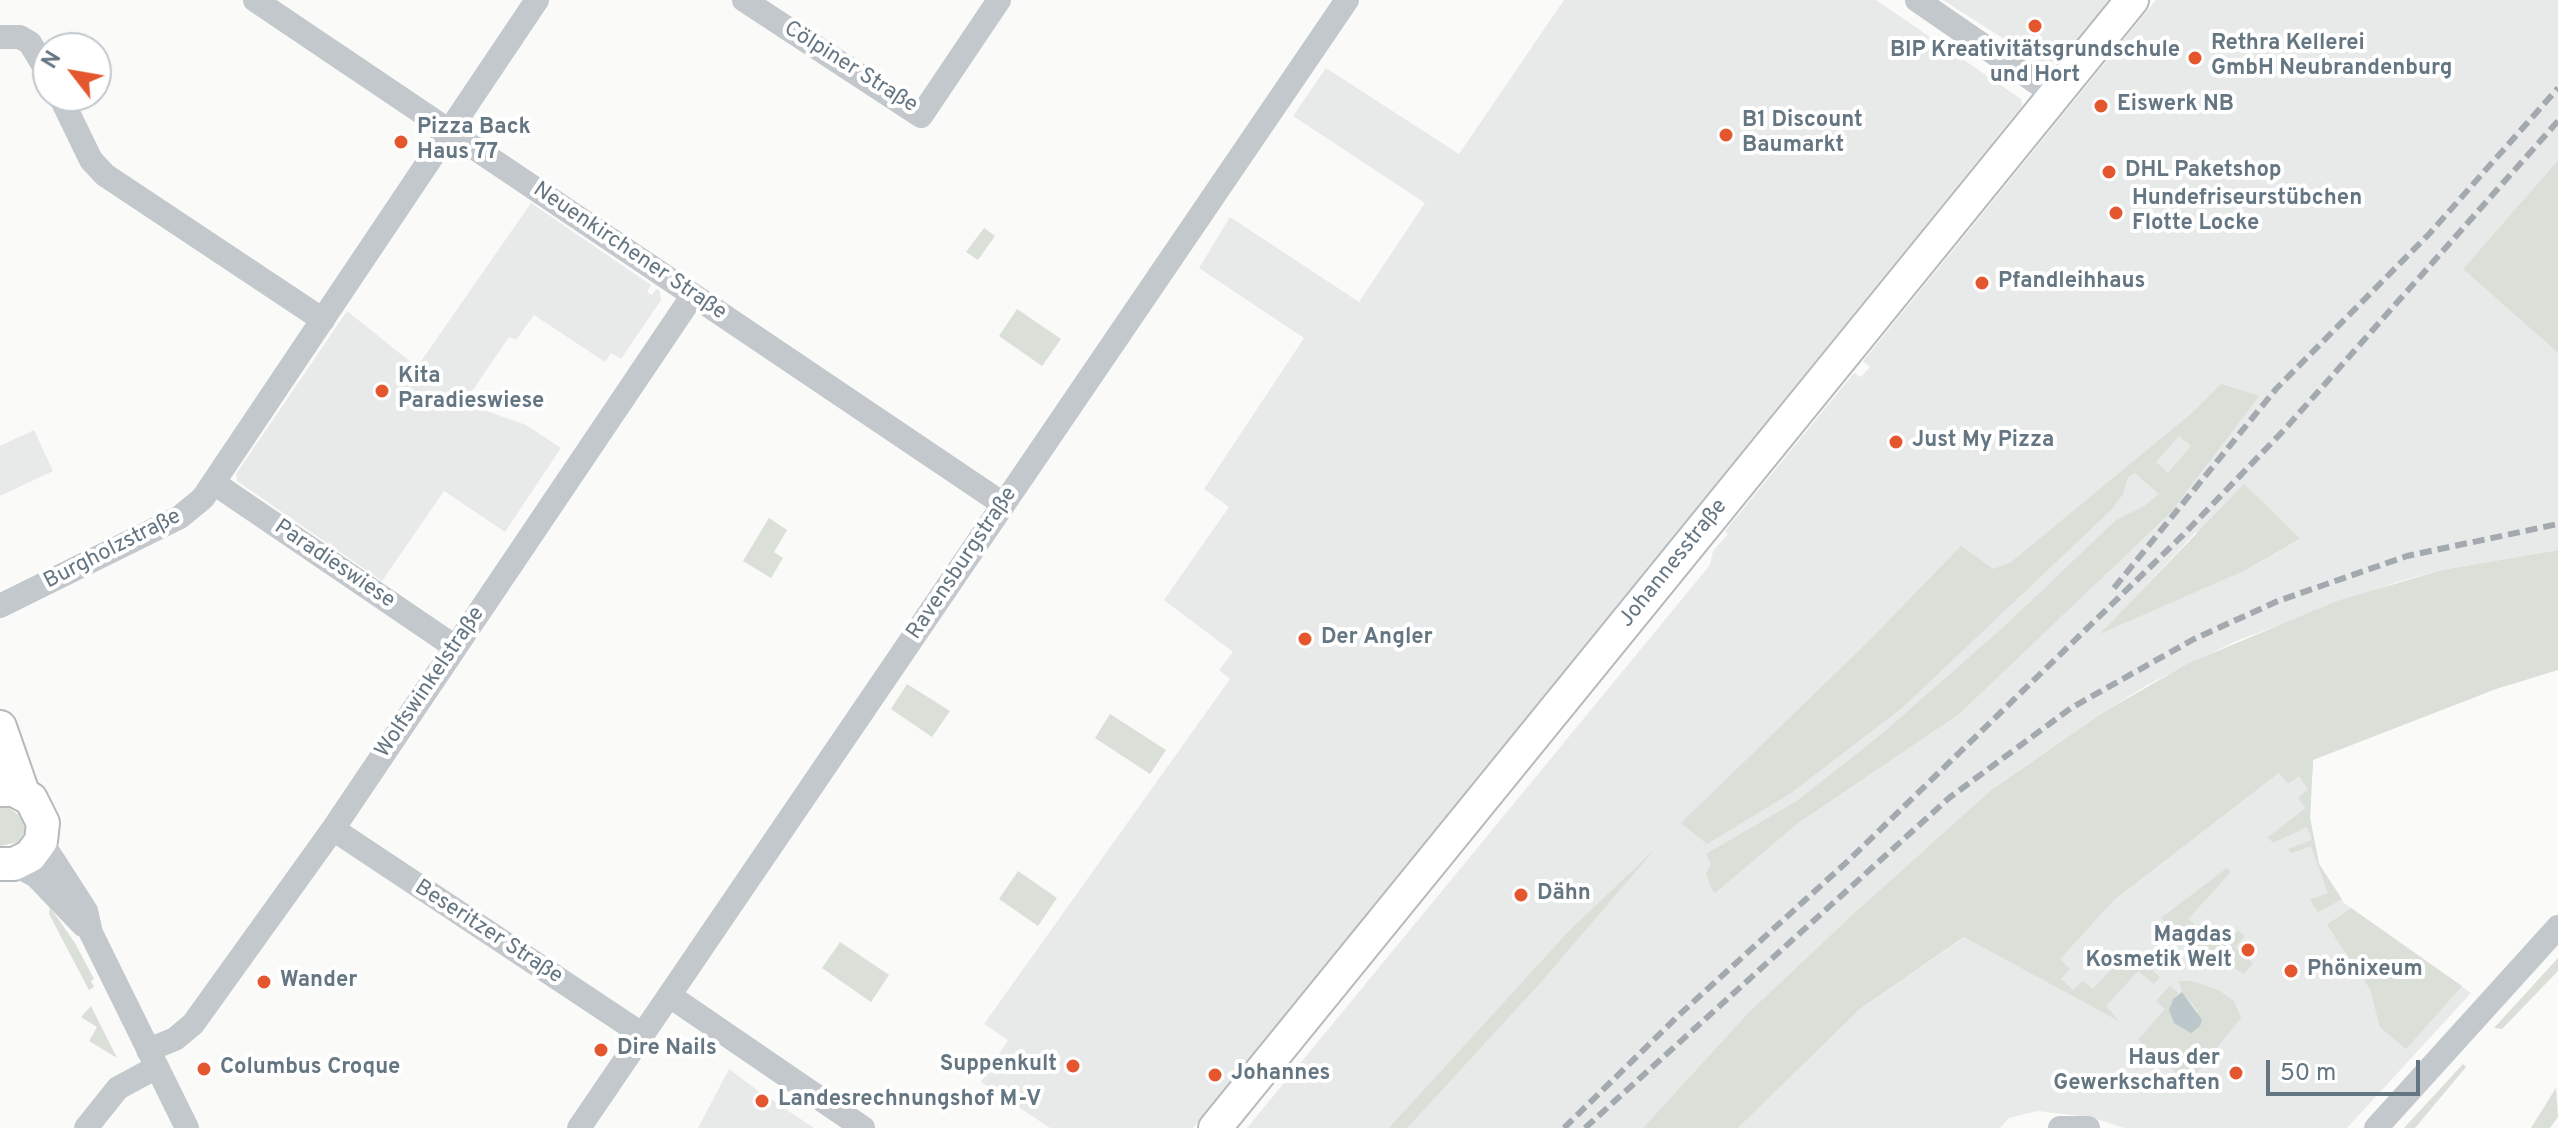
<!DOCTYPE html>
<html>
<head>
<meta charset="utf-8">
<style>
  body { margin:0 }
  #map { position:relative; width:2558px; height:1128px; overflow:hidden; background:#fafaf8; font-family:Overpass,sans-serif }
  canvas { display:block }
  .north { position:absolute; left:32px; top:32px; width:80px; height:80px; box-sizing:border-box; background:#fff; border:2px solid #c1c8cd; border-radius:50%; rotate:301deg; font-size:22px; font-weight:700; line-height:32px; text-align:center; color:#657683 }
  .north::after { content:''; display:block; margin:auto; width:28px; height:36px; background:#e4572e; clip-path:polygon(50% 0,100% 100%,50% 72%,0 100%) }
  .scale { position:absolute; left:2266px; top:1060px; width:154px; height:36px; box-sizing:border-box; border:4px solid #657683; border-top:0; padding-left:10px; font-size:24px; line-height:28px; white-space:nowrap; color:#657683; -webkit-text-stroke:6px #fff; paint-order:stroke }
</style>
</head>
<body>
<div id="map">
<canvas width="2558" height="1128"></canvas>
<div class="north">N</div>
<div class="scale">50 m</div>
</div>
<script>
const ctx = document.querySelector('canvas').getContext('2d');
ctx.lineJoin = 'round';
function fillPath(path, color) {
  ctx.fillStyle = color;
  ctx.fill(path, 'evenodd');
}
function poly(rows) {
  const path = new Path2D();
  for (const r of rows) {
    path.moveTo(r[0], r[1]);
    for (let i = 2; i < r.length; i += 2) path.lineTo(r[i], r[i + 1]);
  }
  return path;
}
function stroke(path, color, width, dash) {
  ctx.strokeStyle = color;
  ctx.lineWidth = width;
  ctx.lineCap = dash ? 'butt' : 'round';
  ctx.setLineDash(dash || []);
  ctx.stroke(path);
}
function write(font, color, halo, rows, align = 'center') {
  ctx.font = font + ' Overpass,sans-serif';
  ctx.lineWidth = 8;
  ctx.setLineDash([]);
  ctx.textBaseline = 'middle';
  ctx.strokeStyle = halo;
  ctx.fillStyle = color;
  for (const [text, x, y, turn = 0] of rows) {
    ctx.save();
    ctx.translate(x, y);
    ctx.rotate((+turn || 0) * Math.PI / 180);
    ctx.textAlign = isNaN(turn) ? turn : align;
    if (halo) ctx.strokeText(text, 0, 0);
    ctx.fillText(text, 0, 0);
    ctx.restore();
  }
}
fillPath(poly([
  [1564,0,1876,0,2021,99,2022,106,1193,1128,1050,1128,981,1082,1008,1040,984,1024,1230,679,1219,670,1233,652,1164,600,1229,507,1204,489,1304,338,1199,268,1230,217,1359,302,1425,203,1293,116,1326,68,1459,154],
  [1943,0,2109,0,2068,51,2054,62,2040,62],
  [2156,0,2558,0,2558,160,2463,269,2558,353,2558,550,2442,570,2397,582,2236,641,2149,684,2102,713,1990,791,1851,916,1748,1013,1643,1128,1247,1128,1710,565,1713,551,1728,534,1725,531,1854,373,1861,377,1870,367,1863,361],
  [2195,533,2299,540,2244,571,2102,633],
  [531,203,651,285,647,292,652,295,656,289,660,291,661,300,621,359,611,353,605,362,534,315,516,340,509,337,464,403,526,425,561,448,505,532,444,491,382,581,237,481,236,474,347,311,417,367],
  [34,430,53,471,0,496,0,446],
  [2313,760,2310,818,2319,864,2344,903,2471,993,2347,1128,2124,1128,2091,1117,2037,1111,2009,1118,2000,1128,1738,1128,1860,1009,1965,937,2024,969,2279,773],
  [729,1069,757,1090,814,1128,698,1128]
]), '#e8e9e9');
fillPath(poly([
  [2558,160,2558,353,2463,269],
  [984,228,995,236,978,260,966,252],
  [1017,309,1061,339,1042,366,999,336],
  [2221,384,2259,396,2171,512,1959,714,1798,823,1715,893,1712,890,1706,874,1711,864,1706,854,1797,801,1883,733,2008,623,2116,520,2143,507,2159,494,2135,473,2128,477,2123,494,2112,509,1903,707,1791,793,1707,844,1681,823,1871,639,1961,546,1993,569,2010,563,2192,413],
  [2179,436,2191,446,2168,473,2156,462],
  [2244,484,2300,539,2244,571,2100,634],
  [769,518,787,530,774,552,783,558,771,578,743,561],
  [2558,550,2558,670,2496,689,2313,760,2310,818,2319,864,2342,899,2318,912,2310,900,2328,893,2311,846,2292,853,2288,849,2312,840,2307,827,2273,843,2268,837,2306,808,2298,798,2308,789,2299,776,2288,784,2279,773,2114,900,2060,959,2070,969,2061,979,2073,990,2083,981,2093,989,2130,950,2160,977,2154,984,2138,971,2106,1006,2119,1021,1964,937,1860,1009,1738,1128,1643,1128,1748,1013,1851,916,1990,791,2102,713,2189,663,2337,601,2442,570],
  [907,684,950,711,932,737,891,709],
  [1110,714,1166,750,1150,774,1095,738],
  [8,807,24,819,25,831,18,842,0,846,0,808],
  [1655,849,1541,982,1407,1128,1389,1128,1569,931],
  [2227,868,2231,872,2188,919,2200,930,2188,943,2161,918],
  [1018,871,1057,898,1038,926,999,899],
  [50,907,75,943,94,979,91,981,94,987,89,990,49,914],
  [2351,908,2462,986,2406,1049,2380,1027,2370,989,2327,925],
  [2214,929,2229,941,2238,931,2245,936,2235,947,2253,963,2244,974,2203,948,2195,949],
  [840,942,889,975,871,1002,822,968],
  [2558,958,2558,971,2502,1029,2494,1028],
  [2179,981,2192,981,2220,991,2234,1001,2241,1018,2188,1083,2138,1040,2165,1009,2156,1001,2170,986,2178,993,2170,1004,2171,1016,2199,1012,2182,992],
  [91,1006,117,1058,89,1041,97,1027,81,1017],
  [2463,1064,2466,1067,2415,1128,2404,1128],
  [2556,1088,2558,1117,2550,1128,2531,1128]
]), '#dadfd7');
fillPath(poly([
  [2182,992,2202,1020,2200,1026,2191,1033,2174,1023,2169,1010,2173,999]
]), '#bbc7cb');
const major = poly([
  [0,727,23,793],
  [0,790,14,790,31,799,43,823,41,841,30,856,14,864,0,864],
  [1215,1128,2132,0]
]);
stroke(major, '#b5babe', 36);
stroke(poly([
  [255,0,1003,504],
  [744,0,921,116,999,0],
  [1917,0,2055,95],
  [0,37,20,37,30,43,48,73],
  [60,96,91,160,105,175,323,320],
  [214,483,455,647],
  [0,606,180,517,203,498,537,0],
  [333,829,643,1035],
  [41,841,86,911,91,933,187,1128],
  [14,864,36,876,83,925],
  [670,996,863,1128],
  [148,1050,175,1039,193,1024,333,829,693,295],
  [86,1128,118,1088,157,1067],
  [579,1128,1347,0],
  [2060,1128,2088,1128],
  [2376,1128,2558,927]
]), '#c3c8cc', 24);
stroke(major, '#fff', 32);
stroke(poly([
  [2114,588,2276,389,2430,233,2558,88],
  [1564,1128,1679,1015,1849,860,2183,535,2285,429,2558,121],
  [1585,1128,1949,798,2071,708,2194,639,2278,601,2407,556,2558,524]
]), '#a2aab0', 6, [12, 6]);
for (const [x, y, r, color] of [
  [2035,26,8,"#e4572e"],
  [2195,58,8,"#e4572e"],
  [2101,106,8,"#e4572e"],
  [1726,135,8,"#e4572e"],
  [401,142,8,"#e4572e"],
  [2109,172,8,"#e4572e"],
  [2116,213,8,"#e4572e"],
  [1982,283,8,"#e4572e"],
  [382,391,8,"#e4572e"],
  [1896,442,8,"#e4572e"],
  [1305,639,8,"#e4572e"],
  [1521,895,8,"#e4572e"],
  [2248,950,8,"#e4572e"],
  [2291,971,8,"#e4572e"],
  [264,982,8,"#e4572e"],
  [601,1050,8,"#e4572e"],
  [1073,1066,8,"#e4572e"],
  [204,1069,8,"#e4572e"],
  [2236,1073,8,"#e4572e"],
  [1215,1075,8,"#e4572e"],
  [762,1101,8,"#e4572e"]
]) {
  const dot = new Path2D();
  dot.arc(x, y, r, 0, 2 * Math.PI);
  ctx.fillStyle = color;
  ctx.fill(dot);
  stroke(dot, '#fff', 3);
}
write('bold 22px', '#657683', '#fff', [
  ["Rethra Kellerei",2211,45],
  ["GmbH Neubrandenburg",2211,70],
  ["BIP Kreativitätsgrundschule",2035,52,"center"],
  ["und Hort",2035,77,"center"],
  ["Eiswerk NB",2117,106],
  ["B1 Discount",1742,122],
  ["Baumarkt",1742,147],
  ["Pizza Back",417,129],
  ["Haus 77",417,154],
  ["DHL Paketshop",2125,172],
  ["Hundefriseurstübchen",2132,200],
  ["Flotte Locke",2132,225],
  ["Pfandleihhaus",1998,283],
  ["Kita",398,378],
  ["Paradieswiese",398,403],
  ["Just My Pizza",1912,442],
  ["Der Angler",1321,639],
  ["Dähn",1537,895],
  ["Magdas",2232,937,"right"],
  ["Kosmetik Welt",2232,962,"right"],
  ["Phönixeum",2307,971],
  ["Wander",280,982],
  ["Dire Nails",617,1050],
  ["Haus der",2220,1060,"right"],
  ["Gewerkschaften",2220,1085,"right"],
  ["Suppenkult",1057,1066,"right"],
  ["Columbus Croque",220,1069],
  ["Johannes",1231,1075],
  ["Landesrechnungshof M-V",778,1101]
], 'left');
write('22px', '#657683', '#fff', [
  ["Cölpiner Straße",850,68,32],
  ["Neuenkirchener Straße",629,252,34],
  ["Burgholzstraße",113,550,-27],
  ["Ravensburgstraße",963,564,-56],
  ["Johannesstraße",1674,564,-51],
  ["Paradieswiese",334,565,34],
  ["Wolfswinkelstraße",431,683,-56],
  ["Beseritzer Straße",488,933,33]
]);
</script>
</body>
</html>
